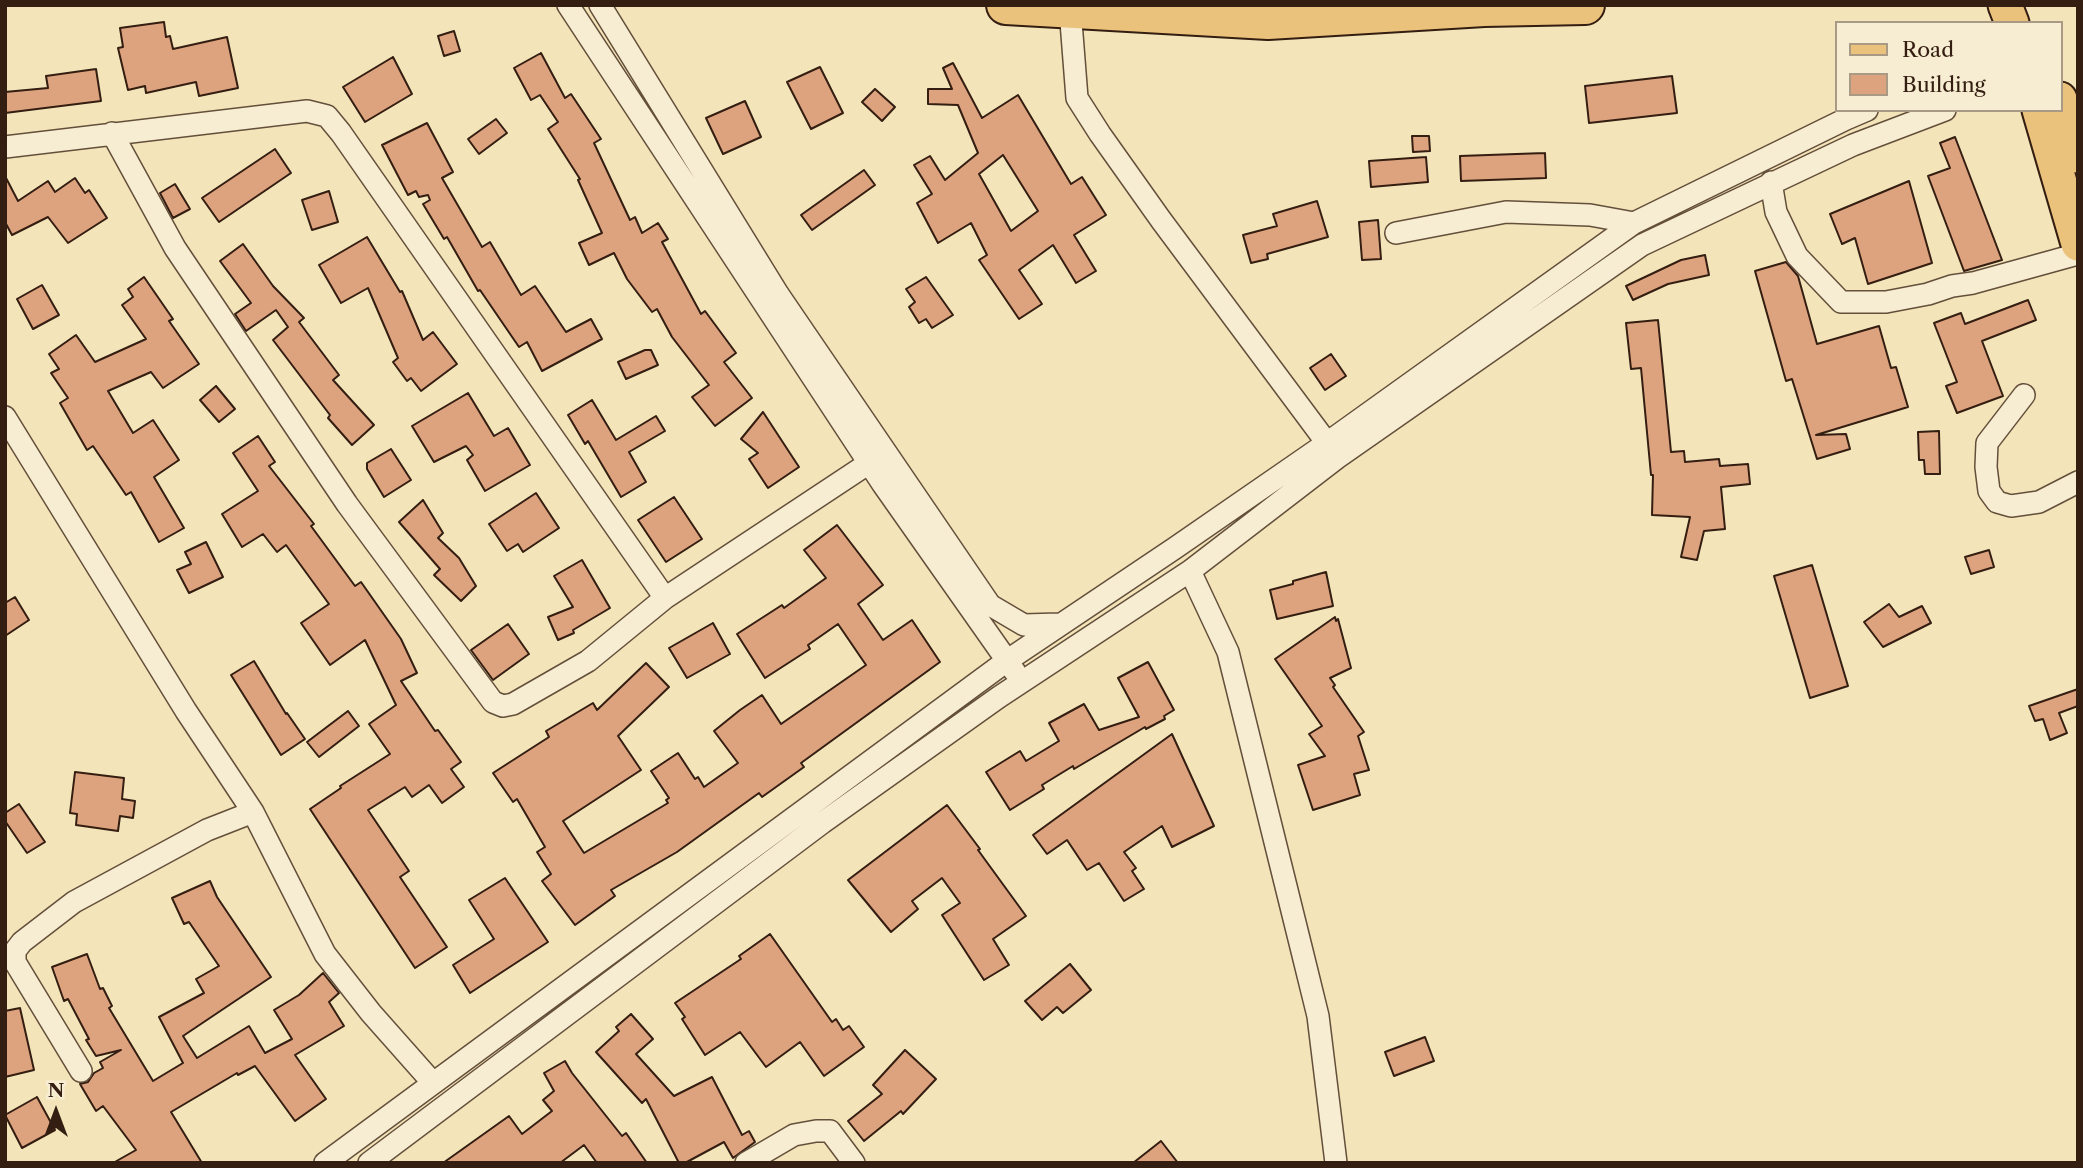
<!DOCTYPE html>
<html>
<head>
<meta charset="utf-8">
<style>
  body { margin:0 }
  #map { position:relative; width:2083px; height:1168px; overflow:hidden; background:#f3e4b9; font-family:"Libre Caslon Text",serif }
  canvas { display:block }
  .frame { position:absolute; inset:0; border:7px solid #341d11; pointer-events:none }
  .legend { position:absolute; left:1835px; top:21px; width:228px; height:91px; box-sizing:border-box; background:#f7edd2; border:2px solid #a99a85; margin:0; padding:9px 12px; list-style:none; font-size:21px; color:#341d11 }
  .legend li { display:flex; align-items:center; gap:14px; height:35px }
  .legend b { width:35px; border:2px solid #a99a85 }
  .north { position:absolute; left:21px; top:1077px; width:70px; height:70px; -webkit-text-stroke:5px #f7edd2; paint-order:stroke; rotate:0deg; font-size:19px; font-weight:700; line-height:28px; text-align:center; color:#341d11 }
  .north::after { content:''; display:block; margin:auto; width:24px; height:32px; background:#341d11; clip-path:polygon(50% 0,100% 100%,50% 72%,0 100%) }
</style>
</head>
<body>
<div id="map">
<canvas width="2083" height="1168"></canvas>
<div class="frame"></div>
<ul class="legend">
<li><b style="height:9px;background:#eac27c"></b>Road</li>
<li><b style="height:19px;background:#dda37f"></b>Building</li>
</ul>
<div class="north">N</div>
</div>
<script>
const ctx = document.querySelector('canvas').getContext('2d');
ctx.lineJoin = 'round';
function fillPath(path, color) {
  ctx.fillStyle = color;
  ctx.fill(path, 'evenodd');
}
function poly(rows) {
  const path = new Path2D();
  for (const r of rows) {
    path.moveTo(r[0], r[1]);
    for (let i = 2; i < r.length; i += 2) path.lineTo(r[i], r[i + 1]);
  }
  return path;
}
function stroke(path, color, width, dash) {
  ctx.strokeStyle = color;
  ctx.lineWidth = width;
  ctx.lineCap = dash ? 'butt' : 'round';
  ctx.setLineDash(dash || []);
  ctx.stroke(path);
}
const building = poly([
  [164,22,166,37,170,36,173,49,227,37,238,88,199,96,196,82,146,93,145,86,128,90,118,48,123,47,120,28,164,22],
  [454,31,460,51,444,56,438,36,454,31],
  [541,53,565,98,571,94,601,139,594,143,630,220,635,217,642,233,658,223,668,239,662,242,701,314,705,311,736,353,724,362,752,398,715,426,692,397,709,385,672,337,657,309,652,312,627,279,614,253,589,265,579,243,602,233,578,180,580,179,548,129,558,122,540,95,531,100,514,68,541,53],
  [393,57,412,94,365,122,343,87,393,57],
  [953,63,982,118,1018,95,1071,184,1082,177,1106,215,1074,235,1096,271,1076,283,1053,245,1019,270,1042,304,1019,319,979,260,987,255,971,223,938,243,917,203,932,194,914,165,930,156,945,180,978,153,958,105,928,104,928,89,952,89,943,68,953,63],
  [1003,155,1038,211,1011,231,979,174,1003,155],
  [820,67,843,113,811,129,787,82,820,67],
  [96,69,101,101,5,113,5,92,48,88,46,76,96,69],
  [1672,76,1677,113,1589,123,1585,86,1672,76],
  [875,89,895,107,882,121,862,102,875,89],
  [745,101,761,137,723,154,706,118,745,101],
  [496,119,507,133,479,154,468,139,496,119],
  [427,123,453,172,442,178,482,247,490,242,521,295,535,286,566,332,591,319,602,339,542,371,527,342,519,347,480,290,478,291,447,237,444,239,423,204,430,200,428,195,419,197,416,191,408,195,382,145,427,123],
  [1412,136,1429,136,1430,151,1413,152,1412,136],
  [1955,137,2002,260,1964,271,1928,176,1950,168,1940,143,1955,137],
  [275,149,291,173,219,222,202,198,275,149],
  [1545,153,1546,178,1461,181,1460,156,1545,153],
  [1426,157,1428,182,1371,187,1369,161,1426,157],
  [864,170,875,185,812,230,801,215,864,170],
  [5,176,18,201,48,181,55,192,75,178,85,193,89,190,107,218,68,243,48,217,12,235,5,222,5,176],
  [1909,181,1932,263,1868,284,1855,238,1842,244,1830,214,1909,181],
  [175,184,190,209,173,218,160,193,175,184],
  [329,191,338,222,312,230,302,200,329,191],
  [1317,201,1328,237,1267,254,1268,259,1251,263,1243,235,1277,226,1273,214,1317,201],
  [1378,220,1381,259,1362,260,1359,222,1378,220],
  [367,237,400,292,402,291,423,340,433,332,457,364,421,391,411,378,407,381,393,362,398,358,368,288,341,303,319,265,367,237],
  [243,244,273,286,304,318,299,322,339,375,333,380,374,425,352,445,328,418,330,415,273,340,288,327,276,310,246,331,235,314,251,303,220,261,243,244],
  [1705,255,1709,275,1668,284,1633,300,1626,286,1681,260,1705,255],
  [1786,262,1798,276,1817,344,1879,326,1891,368,1896,367,1908,407,1816,435,1846,434,1850,449,1817,459,1792,379,1786,381,1755,271,1786,262],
  [144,277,173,319,169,321,199,364,163,388,151,372,108,391,133,433,153,420,179,460,154,477,184,528,159,542,131,492,126,495,93,446,87,450,60,403,68,398,51,373,59,369,49,354,76,335,95,362,146,339,122,305,133,297,128,289,144,277],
  [926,277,953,315,932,328,926,319,919,323,909,307,915,302,906,289,926,277],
  [42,285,59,315,33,329,17,299,42,285],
  [2028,300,2036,320,1982,341,2003,396,1957,413,1946,386,1957,382,1934,323,1961,313,1965,324,2028,300],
  [1658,320,1671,452,1684,451,1685,462,1719,459,1720,466,1748,464,1750,484,1721,487,1725,529,1704,531,1697,560,1681,557,1690,517,1652,515,1653,475,1651,475,1641,368,1631,369,1626,323,1658,320],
  [645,350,651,350,658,365,626,379,618,362,645,350],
  [1331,354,1346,376,1325,390,1310,368,1331,354],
  [216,386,235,409,219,422,200,400,216,386],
  [468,393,494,436,508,428,530,465,485,491,467,460,473,455,466,446,434,462,412,426,468,393],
  [592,400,616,440,656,416,665,431,629,452,646,482,621,497,588,441,585,444,568,415,592,400],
  [763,412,799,467,768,488,749,459,758,453,741,439,763,412],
  [1939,431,1940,474,1925,474,1924,460,1919,460,1918,432,1939,431],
  [258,436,275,462,269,466,314,524,311,526,355,586,361,582,401,639,417,673,401,681,435,731,438,730,461,762,451,769,464,787,442,803,429,785,412,797,405,787,368,810,409,871,400,877,447,947,415,968,310,809,341,788,340,786,390,754,369,724,396,705,365,640,330,665,301,623,329,604,286,545,277,552,263,534,242,547,222,514,258,491,233,453,258,436],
  [391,449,411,480,384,497,367,469,367,463,391,449],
  [536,493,559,528,523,552,518,544,507,551,489,524,536,493],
  [674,497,702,539,666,562,638,520,674,497],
  [423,500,443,533,438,538,459,558,476,586,461,601,434,575,440,569,399,522,423,500],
  [837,525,883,585,858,604,883,640,912,620,940,662,801,763,804,767,762,797,759,793,677,852,611,890,615,896,575,925,542,881,551,874,537,852,545,847,517,799,513,802,493,773,549,737,546,731,593,703,597,710,646,663,669,687,618,736,641,770,563,821,584,853,668,803,666,800,669,798,651,771,678,753,695,779,698,777,704,787,738,763,714,731,740,710,762,695,781,724,866,665,838,624,808,645,810,649,765,678,737,634,782,605,784,608,826,578,804,550,837,525],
  [206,542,223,577,189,593,177,570,191,564,185,552,206,542],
  [1989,550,1994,567,1971,574,1965,557,1989,550],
  [582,560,610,608,573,630,574,633,558,640,548,617,573,607,554,576,582,560],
  [1812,565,1848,686,1810,698,1774,576,1812,565],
  [1326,572,1333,606,1277,619,1270,590,1293,584,1293,581,1326,572],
  [15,597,29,620,5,636,5,603,15,597],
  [1889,604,1899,617,1922,606,1931,623,1883,647,1864,622,1889,604],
  [1335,617,1336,621,1338,619,1351,668,1330,678,1335,685,1333,687,1364,732,1358,736,1369,770,1354,774,1360,795,1313,810,1298,765,1325,756,1309,734,1322,726,1275,659,1335,617],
  [713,623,730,654,687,678,669,648,713,623],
  [508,624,529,654,493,680,471,650,508,624],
  [254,661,286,714,287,713,305,739,281,755,231,675,254,661],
  [1148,662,1174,710,1164,716,1165,719,1146,729,1145,727,1074,769,1073,766,1042,785,1044,789,1010,810,986,772,1020,751,1026,761,1059,741,1049,723,1084,704,1099,730,1139,717,1118,678,1148,662],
  [2078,689,2078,706,2059,713,2067,733,2050,740,2043,719,2035,721,2029,706,2078,689],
  [348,711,359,726,319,757,307,742,348,711],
  [1172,734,1214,826,1172,847,1162,826,1124,852,1136,868,1132,871,1144,889,1124,901,1099,863,1087,870,1067,840,1047,854,1033,835,1172,734],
  [75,772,124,778,122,799,135,801,133,818,120,816,118,831,76,825,77,814,70,813,75,772],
  [19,804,45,842,27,853,5,821,5,813,19,804],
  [947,805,980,849,978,850,1026,916,993,939,1009,965,984,980,942,915,960,903,942,878,912,901,918,909,891,932,848,880,947,805],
  [505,878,548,942,470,993,453,965,494,939,469,900,505,878],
  [210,881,217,897,271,977,183,1036,197,1058,249,1026,265,1053,292,1039,274,1010,299,995,323,973,339,993,329,1002,344,1026,295,1055,326,1099,295,1121,255,1066,238,1075,237,1073,171,1112,202,1163,113,1163,136,1150,103,1106,96,1111,80,1084,88,1082,94,1073,103,1068,100,1062,121,1050,96,1056,86,1040,89,1039,68,999,64,1001,52,967,87,954,100,989,103,988,112,1006,109,1008,153,1081,183,1063,159,1017,204,993,196,979,219,966,189,922,184,924,172,898,210,881],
  [770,934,832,1022,836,1019,843,1030,849,1026,864,1047,824,1076,800,1042,766,1067,740,1032,705,1055,682,1019,685,1017,675,1003,741,959,739,956,770,934],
  [1070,964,1091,990,1063,1013,1057,1007,1042,1020,1025,1001,1070,964],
  [20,1008,34,1070,5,1077,5,1011,20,1008],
  [631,1014,653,1039,636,1054,674,1096,712,1077,742,1135,749,1131,755,1142,733,1158,724,1142,685,1163,679,1163,646,1099,642,1103,596,1052,619,1031,616,1027,631,1014],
  [1425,1037,1434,1061,1394,1076,1385,1052,1425,1037],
  [905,1050,936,1079,903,1114,901,1111,864,1141,848,1121,882,1094,873,1085,905,1050],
  [565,1061,572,1073,622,1136,626,1133,647,1163,597,1163,584,1145,560,1163,443,1163,509,1116,522,1134,552,1111,543,1100,554,1091,544,1073,565,1061],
  [37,1097,55,1130,22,1148,5,1115,37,1097],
  [1161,1141,1178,1163,1133,1163,1161,1141]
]);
fillPath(building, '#dda37f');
stroke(building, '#341d11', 2);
const street = poly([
  [568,5,882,483,1015,672],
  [600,5,778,294,990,605,1024,625,1059,624],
  [1070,9,1077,98,1100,134,1161,220,1327,443],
  [112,133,175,248,347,504,493,702,503,706,513,704,588,661,665,598,869,463],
  [5,147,307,111,327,116,341,133,665,598],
  [1771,182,1776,212,1797,256,1841,302,1886,302,1928,294,1952,286,1973,283,2078,254],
  [1396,233,1506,212,1590,215,1634,223],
  [2024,395,1987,443,1986,467,1989,491,1997,502,2011,506,2039,502,2078,482],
  [5,417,186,711,253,812,325,954,371,1013,433,1083],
  [1190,571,1228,652,1302,951,1318,1016,1336,1163],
  [81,1071,15,962,15,951,22,942,74,902,207,830,253,812],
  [325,1163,1008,660,1175,548,1327,443,1634,223,1846,119,1867,110],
  [369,1163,822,823,999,697,1190,571,1337,458,1642,245,1853,145,1945,110],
  [746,1163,794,1135,816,1131,830,1131,854,1163]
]);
const primary = poly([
  [2005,5,2012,23],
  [2060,99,2078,156],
  [2039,110,2078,244]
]);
const highway = poly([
  [1006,5,1268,20,1484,7,1585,5]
]);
stroke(street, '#644f3b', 24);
stroke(primary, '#341d11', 37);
stroke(highway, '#341d11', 42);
stroke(street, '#f7edd2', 21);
stroke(primary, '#eac27c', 33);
stroke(highway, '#eac27c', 38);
</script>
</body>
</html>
